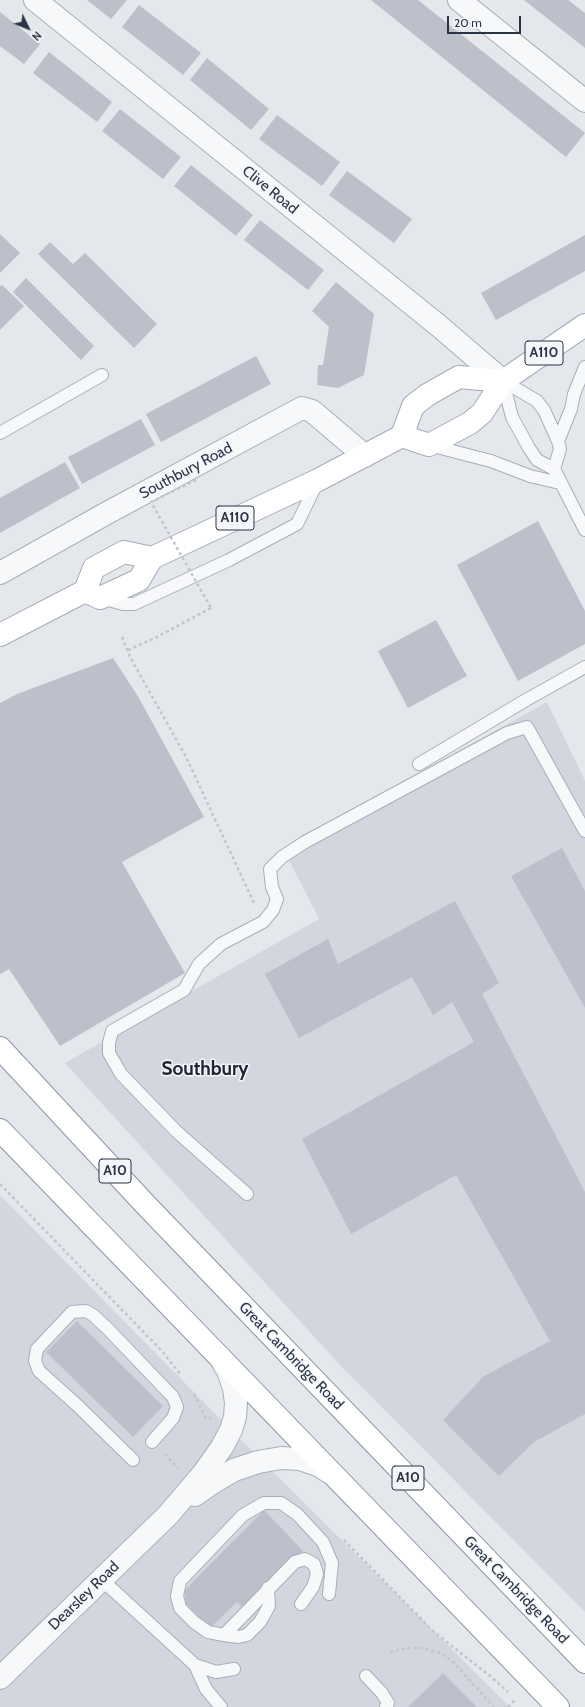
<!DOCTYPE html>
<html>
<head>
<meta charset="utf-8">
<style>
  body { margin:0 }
  #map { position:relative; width:585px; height:1707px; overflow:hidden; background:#e4e7ec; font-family:Cabin,sans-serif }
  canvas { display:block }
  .north { position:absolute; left:8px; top:8px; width:40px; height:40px; -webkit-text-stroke:3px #f4f6f9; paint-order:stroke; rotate:133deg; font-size:11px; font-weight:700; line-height:16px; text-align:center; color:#2b3445 }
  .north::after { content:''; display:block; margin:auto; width:14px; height:18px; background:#2b3445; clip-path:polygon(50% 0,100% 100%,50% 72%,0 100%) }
  .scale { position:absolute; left:447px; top:16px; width:74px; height:18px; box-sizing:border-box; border:2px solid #2b3445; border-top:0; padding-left:5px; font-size:12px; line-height:14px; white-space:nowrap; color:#2b3445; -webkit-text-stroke:3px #f4f6f9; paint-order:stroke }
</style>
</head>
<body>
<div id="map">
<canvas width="585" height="1707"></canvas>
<div class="north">N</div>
<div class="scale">20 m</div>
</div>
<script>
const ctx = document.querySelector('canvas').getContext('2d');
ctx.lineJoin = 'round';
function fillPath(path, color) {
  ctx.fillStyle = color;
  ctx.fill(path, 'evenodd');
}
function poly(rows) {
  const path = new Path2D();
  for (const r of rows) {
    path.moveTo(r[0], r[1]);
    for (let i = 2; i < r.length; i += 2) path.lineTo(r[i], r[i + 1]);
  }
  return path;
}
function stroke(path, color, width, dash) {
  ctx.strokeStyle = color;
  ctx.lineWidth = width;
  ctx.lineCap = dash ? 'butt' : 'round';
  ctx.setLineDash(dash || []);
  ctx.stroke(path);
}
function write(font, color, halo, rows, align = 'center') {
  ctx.font = font + ' Cabin,sans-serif';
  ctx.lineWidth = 3;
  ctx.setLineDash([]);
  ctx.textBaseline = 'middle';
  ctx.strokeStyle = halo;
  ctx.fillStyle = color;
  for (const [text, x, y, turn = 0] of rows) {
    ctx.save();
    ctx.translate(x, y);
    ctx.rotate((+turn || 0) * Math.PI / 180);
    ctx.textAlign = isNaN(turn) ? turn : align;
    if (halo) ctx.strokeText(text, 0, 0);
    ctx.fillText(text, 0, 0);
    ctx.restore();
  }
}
fillPath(poly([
  [547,702,585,781,585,1612,339,1364,65,1063,319,919,283,848],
  [0,1195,243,1442,510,1707,0,1707]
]), '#d2d6de');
fillPath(poly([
  [87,0,127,0,111,19],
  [371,0,418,0,585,133,566,157],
  [524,0,568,0,585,13,585,48],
  [139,5,201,53,183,75,122,27],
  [0,12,40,44,24,64,0,46],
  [49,52,112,102,97,122,33,73],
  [207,58,269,109,251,130,190,80],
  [120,109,181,157,163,179,102,131],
  [277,115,340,162,322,186,259,139],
  [191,165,253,215,236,236,174,186],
  [347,171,412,219,394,243,329,195],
  [260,220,324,270,308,290,244,240],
  [0,234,20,253,0,273],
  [585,235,585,271,496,320,481,293],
  [50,242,73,264,85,253,157,324,134,348,38,254],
  [26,278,94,346,81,360,13,292],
  [336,282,374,314,364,375,338,388,317,385,318,365,323,365,329,327,312,311],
  [2,285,24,306,0,330,0,286],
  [256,356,271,384,161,442,146,414],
  [141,419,155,445,82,484,68,457],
  [65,462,80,488,0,533,0,498],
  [538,521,585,611,585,644,518,681,457,565],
  [436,620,467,676,408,708,378,651],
  [113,658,139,698,204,817,122,862,185,973,60,1046,9,969,0,974,0,703,17,694],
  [562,848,585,891,585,1008,511,876],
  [455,901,499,983,482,994,585,1192,585,1414,534,1442,499,1476,443,1420,484,1376,550,1341,456,1175,351,1234,302,1139,474,1042,452,1002,433,1015,412,977,299,1038,265,974,328,939,338,964],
  [77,1321,163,1406,133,1437,46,1352],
  [264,1510,303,1551,243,1608,237,1602,210,1628,186,1604,185,1590],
  [443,1673,477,1707,408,1707,438,1678]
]), '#bbc0ca');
const lane = poly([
  [503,381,512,417,529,448,537,460,554,469,585,530],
  [503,381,537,401,544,410,558,441],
  [0,433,102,375],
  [429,445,491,461,530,476,560,483],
  [554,469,560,449,558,441,571,409,574,394,585,367],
  [101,598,123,604,134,604,229,560,297,524,318,481],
  [419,764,526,700,585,667],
  [247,1194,176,1131,121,1074,109,1053,109,1043,112,1031,184,990,199,964,221,944,263,922,273,910,277,899,272,887,270,869,282,857,305,842,507,733,527,727,585,831],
  [133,1460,78,1406,39,1371,35,1361,37,1349,72,1312,86,1311,93,1315,108,1329,173,1397,177,1407,173,1418,152,1442],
  [102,1580,195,1665,216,1672,234,1669],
  [301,1604,313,1587,317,1574,314,1564,305,1559,295,1562,224,1635,208,1632,194,1622,180,1608,177,1596,180,1581,243,1515,264,1503,281,1503,297,1514,323,1542,332,1563,329,1594],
  [224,1635,238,1637,247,1635,260,1622,269,1606,268,1588],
  [195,1665,206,1689,221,1707],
  [366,1676,382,1693,388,1703,386,1707]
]);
const street = poly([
  [35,0,439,326,503,381],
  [459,0,585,101],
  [0,573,107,513,302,408,312,411,365,456],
  [195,1495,212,1483,234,1470,258,1462,281,1458,300,1459,318,1465,332,1474],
  [0,1678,168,1515,203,1474,222,1447,231,1430,235,1417,236,1403,234,1388,228,1371,221,1359]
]);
const primary = poly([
  [402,436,429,445,470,423,482,413,503,381,585,325],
  [85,591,100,598,139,580,152,558,318,480,402,436,413,406,427,395,459,377,503,381],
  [0,635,85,591,94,568,124,552,152,558]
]);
const highway = poly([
  [0,1048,144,1203,585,1662],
  [0,1130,558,1707]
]);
stroke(lane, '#a9aeb7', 14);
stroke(street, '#a9aeb7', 24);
stroke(primary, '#a3abb8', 24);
stroke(highway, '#8b94a3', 24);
stroke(poly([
  [122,637,130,657,186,757,254,903],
  [128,650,155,638,211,608],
  [0,1184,160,1349,181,1375],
  [194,1394,205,1417,211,1419],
  [165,1454,178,1468],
  [344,1540,434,1632,490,1676,508,1692],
  [390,1652,406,1648,422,1648,441,1653,454,1663,494,1707],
  [508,1707,515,1700]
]), '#c2c5cb', 2.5, [3, 3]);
stroke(lane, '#f7f8fa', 12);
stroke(street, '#f7f8fa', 22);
stroke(primary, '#fff', 22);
stroke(highway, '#fff', 22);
stroke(poly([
  [196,480,151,502,211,608]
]), '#c2c5cb', 2.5, [3, 3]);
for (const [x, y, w] of [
  [544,353,38],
  [235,518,38],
  [115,1171,32],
  [408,1478,32]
]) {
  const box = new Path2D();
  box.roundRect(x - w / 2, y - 12, w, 24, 3);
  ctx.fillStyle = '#f4f6f9';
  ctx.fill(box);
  stroke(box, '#2b3445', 1);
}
write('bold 14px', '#2b3445', null, [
  ["A110",544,353],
  ["A110",235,518],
  ["A10",115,1171],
  ["A10",408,1478]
]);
write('15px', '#2b3445', '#f4f6f9', [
  ["Clive Road",270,190,39],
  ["Southbury Road",186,471,-28],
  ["Great Cambridge Road",291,1356,46],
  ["Great Cambridge Road",516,1590,46],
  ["Dearsley Road",84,1596,-44]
]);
write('bold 19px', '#1d2536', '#f4f6f9', [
  ["Southbury",205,1069]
]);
</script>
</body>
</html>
